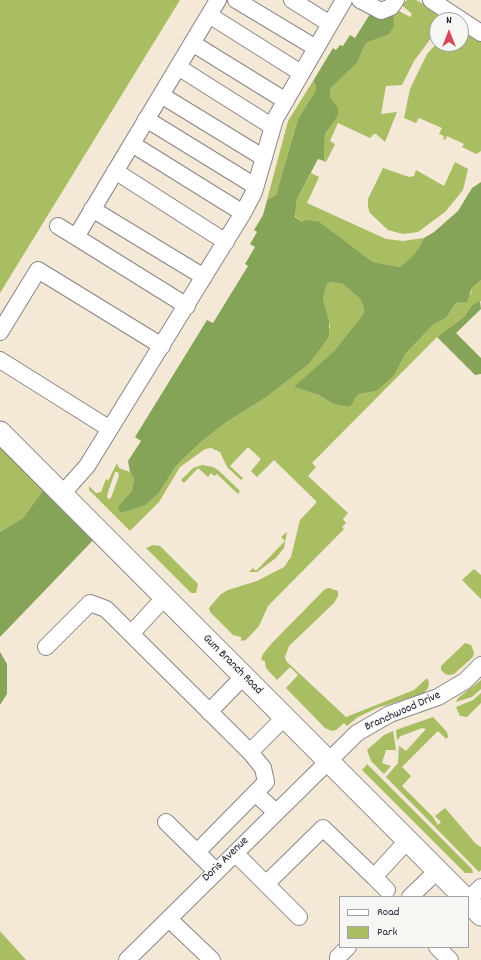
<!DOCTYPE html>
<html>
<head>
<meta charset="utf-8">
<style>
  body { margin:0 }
  #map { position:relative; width:481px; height:960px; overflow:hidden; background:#f4e8d6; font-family:Dekko,sans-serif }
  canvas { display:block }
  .legend { position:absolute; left:339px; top:896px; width:130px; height:52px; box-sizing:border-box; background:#f6f6f2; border:1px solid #a1a1a9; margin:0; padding:5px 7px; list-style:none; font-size:12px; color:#22223b }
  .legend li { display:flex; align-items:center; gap:8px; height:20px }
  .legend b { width:20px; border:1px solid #a1a1a9 }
  .north { position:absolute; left:429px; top:12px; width:40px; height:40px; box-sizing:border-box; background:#f6f6f2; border:1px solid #a1a1a9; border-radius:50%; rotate:0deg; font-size:11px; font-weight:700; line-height:16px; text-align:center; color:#22223b }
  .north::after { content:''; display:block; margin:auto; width:14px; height:18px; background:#d1495b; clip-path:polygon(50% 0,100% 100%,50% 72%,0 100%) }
</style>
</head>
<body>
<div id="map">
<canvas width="481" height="960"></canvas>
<ul class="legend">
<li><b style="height:5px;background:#fff"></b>Road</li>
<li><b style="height:11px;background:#a9bd62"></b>Park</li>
</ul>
<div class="north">N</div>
</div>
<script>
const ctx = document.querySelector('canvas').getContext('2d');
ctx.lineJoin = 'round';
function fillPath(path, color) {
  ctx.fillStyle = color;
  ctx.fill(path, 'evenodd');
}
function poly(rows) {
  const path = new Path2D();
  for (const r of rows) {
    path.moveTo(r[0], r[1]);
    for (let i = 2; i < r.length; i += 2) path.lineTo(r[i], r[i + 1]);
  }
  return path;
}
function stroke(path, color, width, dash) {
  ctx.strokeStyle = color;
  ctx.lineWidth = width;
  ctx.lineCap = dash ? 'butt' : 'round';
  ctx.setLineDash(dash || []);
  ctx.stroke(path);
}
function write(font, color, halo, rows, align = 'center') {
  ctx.font = font + ' Dekko,sans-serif';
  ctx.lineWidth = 3;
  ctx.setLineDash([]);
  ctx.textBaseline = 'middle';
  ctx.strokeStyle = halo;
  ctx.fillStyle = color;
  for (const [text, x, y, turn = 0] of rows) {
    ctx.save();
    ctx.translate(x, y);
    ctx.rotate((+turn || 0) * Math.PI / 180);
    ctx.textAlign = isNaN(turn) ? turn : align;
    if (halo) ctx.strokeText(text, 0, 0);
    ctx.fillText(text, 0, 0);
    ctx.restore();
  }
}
fillPath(poly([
  [0,0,180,0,0,293],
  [407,0,416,0,439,12,440,20,437,20,437,30,414,61,402,85,386,86,381,114,397,112,385,142,376,134,374,134,370,138,338,123,330,141,335,144,326,162,324,161,325,134,338,116,330,97,330,89,357,63,366,43,381,37,393,13,397,10,410,17,412,14,402,5],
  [461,28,481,42,481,151,476,154,462,147,464,144,447,136,445,140,443,139,444,136,439,134,442,128,419,118,416,123,404,118,410,89,427,54,437,43,461,44],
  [313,81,316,86,316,90,298,119,276,195,267,200,288,121],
  [455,162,468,169,463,190,445,212,418,232,403,234,388,230,370,213,368,207,368,199,383,168,409,177,414,176,416,170,444,186],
  [311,173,319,177,307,203,386,239,403,241,424,238,418,249,411,259,400,267,373,262,320,222,302,222,296,217,294,212,297,199],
  [481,280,481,301,472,305,464,317,437,337,312,463,316,467,308,476,348,513,343,519,346,523,342,527,344,529,268,606,259,626,246,640,241,641,241,637,233,635,210,612,209,608,221,594,228,590,257,581,284,567,291,557,300,520,317,502,274,460,257,477,251,471,261,459,248,447,230,466,243,478,241,480,227,467,220,452,211,448,205,449,180,467,159,502,130,531,89,490,89,486,96,493,101,492,106,479,108,481,117,463,119,468,130,472,134,479,132,491,120,504,121,513,146,505,159,493,176,466,202,441,228,421,265,398,309,364,325,343,330,327,323,299,327,284,331,282,343,284,360,299,364,309,363,314,335,350,295,387,319,395,333,404,348,407,352,405,356,397,359,394,377,391,394,376,406,353,434,324,446,318,454,306,471,294,472,288],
  [115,472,118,472,119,476,111,498,108,499,107,497,108,492],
  [0,434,49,482,23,518,0,532],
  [202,465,213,467,218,470,240,491,238,494,217,474,214,476,211,473,208,477,198,468,184,483,181,480,193,468],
  [287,532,284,548,276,558,257,572,249,572,253,568,256,571,285,541,281,537],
  [153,545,160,546,198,584,196,593,191,593,146,548],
  [474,569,481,575,481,599,462,580],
  [329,588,338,591,338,596,334,603,289,646,285,657,286,661,346,717,414,690,427,678,429,682,428,688,424,693,377,708,358,717,347,726,344,723,336,730,332,731,325,728,286,688,298,675,290,667,277,680,266,668,265,661,261,660,263,654,271,644,325,589],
  [465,643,471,645,474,653,473,657,454,674,449,675,445,674,441,670,441,666],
  [481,680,481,689,472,697,456,702,458,698],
  [481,693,481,703,467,717,460,716,456,707,473,700],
  [433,717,447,732,448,737,446,739,438,731,402,767,411,776,402,786,433,817,438,825,441,822,435,816,445,808,476,844,481,847,481,870,479,872,386,777,398,763,399,746,406,751,426,729,422,728,401,736,397,740,396,730],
  [393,731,396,750,386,750,382,763,391,766,384,774,371,761,367,750,384,735],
  [367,764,472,869,473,873,465,873,362,770],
  [0,931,26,960,0,960]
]), '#a9bd62');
fillPath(poly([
  [393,13,394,26,389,34,366,43,357,63,330,89,330,97,338,108,338,116,325,134,324,161,318,159,297,199,295,212,295,217,302,222,306,220,320,222,373,262,400,267,411,258,418,249,424,238,434,232,458,211,472,188,481,182,481,280,472,288,467,302,457,303,454,306,446,318,434,324,406,353,394,376,377,391,359,394,356,397,352,405,348,407,333,404,319,395,294,387,335,350,363,314,364,309,360,299,343,284,331,282,327,284,323,299,329,321,329,335,325,343,309,364,265,398,228,421,202,441,176,466,159,493,146,505,121,513,118,509,120,504,132,491,134,479,130,472,128,461,141,441,135,437,207,320,213,323,248,266,245,264,255,247,250,244,257,232,254,230,263,215,267,200,276,195,298,119,316,90,316,86,313,81,333,48,336,50,340,45,343,46,350,35,355,38,370,14,377,18],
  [480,301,481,309,456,333,481,358,481,374,475,375,437,337,464,317,472,305],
  [49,482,100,533,0,637,0,532,23,518],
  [0,652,7,664,7,694,0,705]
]), '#86a458');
const minor = poly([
  [236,0,316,48],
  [292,0,330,24],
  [360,0,381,11,391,7,396,0],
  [431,0,481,33],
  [209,15,301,73],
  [192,43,286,101],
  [178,67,273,127],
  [161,95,264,158],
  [146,119,255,186],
  [132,144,243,213],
  [115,171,226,242],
  [92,209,204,277],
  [58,226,76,237],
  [187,306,76,237,218,0],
  [0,332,38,270,162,346],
  [0,360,110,429],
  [62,494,87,466,243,213,254,192,275,119,344,0],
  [131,634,164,598],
  [46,647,90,603,106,609,250,752,263,768,266,782,197,852],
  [209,712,244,676],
  [250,752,284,718],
  [256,794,276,812],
  [166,822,216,871],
  [235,853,266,884,323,828,374,877,407,841],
  [374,877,387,890],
  [266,884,299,917],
  [410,897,437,871],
  [468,900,481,887],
  [169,919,212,960],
  [437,947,450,960],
  [127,960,357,733,390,714,438,697,465,681,481,665],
  [338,960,338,957,348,947]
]);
const major = poly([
  [0,432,464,897],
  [468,901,481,915]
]);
stroke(minor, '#8b8588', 18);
stroke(major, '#8b8588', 23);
stroke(minor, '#fff', 16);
stroke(major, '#fff', 21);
write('12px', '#22223b', '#f6f6f2', [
  ["Gum Branch Road",232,665,45],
  ["Branchwood Drive",403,712,-24],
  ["Doris Avenue",226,860,-44]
]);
</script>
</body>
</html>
